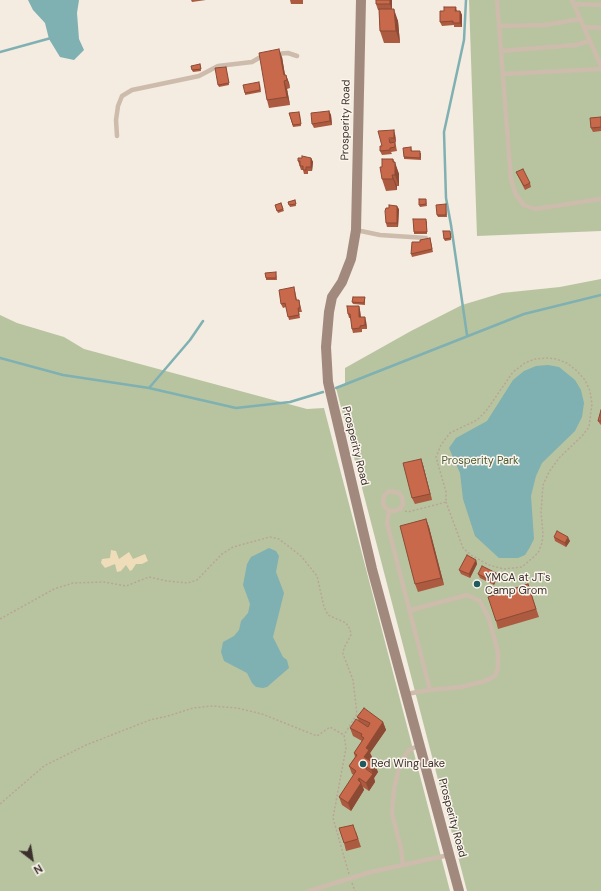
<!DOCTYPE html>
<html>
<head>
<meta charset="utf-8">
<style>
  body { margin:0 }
  #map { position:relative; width:601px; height:891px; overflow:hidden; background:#f4ebe1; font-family:"DM Sans",sans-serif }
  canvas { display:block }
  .north { position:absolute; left:12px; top:839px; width:40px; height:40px; -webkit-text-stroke:3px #fbf5ee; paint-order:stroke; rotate:149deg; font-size:11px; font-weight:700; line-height:16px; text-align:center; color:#3b302b }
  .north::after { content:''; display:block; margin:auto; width:14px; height:18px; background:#3b302b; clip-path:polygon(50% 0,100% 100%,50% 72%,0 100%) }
</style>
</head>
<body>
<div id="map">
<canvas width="601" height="891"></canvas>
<div class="north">N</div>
</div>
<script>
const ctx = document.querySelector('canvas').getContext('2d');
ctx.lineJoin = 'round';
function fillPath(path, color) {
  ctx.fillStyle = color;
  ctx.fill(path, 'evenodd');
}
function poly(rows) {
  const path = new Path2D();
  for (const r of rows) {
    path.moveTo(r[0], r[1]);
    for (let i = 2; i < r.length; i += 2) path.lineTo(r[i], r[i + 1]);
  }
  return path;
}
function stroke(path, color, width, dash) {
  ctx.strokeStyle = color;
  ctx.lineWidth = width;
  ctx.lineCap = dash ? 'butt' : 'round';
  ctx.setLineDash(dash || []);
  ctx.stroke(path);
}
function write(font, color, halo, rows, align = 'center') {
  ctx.font = font + ' "DM Sans",sans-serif';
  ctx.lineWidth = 3;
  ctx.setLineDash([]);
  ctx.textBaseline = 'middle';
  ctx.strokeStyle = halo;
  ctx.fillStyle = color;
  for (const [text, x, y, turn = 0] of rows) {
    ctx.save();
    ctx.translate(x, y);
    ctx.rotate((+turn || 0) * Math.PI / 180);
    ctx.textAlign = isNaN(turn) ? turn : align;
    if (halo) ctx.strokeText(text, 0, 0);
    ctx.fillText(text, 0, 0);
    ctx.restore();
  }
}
fillPath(poly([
  [469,0,601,0,601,231,477,236],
  [601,279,601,891,467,891,336,388,345,385,345,368,411,331,462,305,502,293,560,287],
  [0,315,17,323,64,337,84,349,307,409,324,408,450,891,0,891]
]), '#b8c4a0');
fillPath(poly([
  [111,550,116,551,119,559,129,552,133,559,145,554,148,561,142,564,136,564,132,570,130,571,126,565,121,571,117,572,115,564,105,568,101,563,102,559,110,558]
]), '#efdcb8');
fillPath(poly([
  [28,0,79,0,77,13,79,39,84,50,74,60,60,57,49,39,45,23,33,10],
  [548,365,559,367,575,380,581,390,584,403,582,417,575,431,542,463,536,476,531,496,534,539,530,547,525,555,518,558,499,558,475,536,463,499,460,473,449,448,456,438,487,421,513,380,524,371,536,366],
  [269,548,276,551,279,556,276,572,284,593,273,637,283,657,287,660,289,668,267,687,263,688,256,687,252,683,247,673,224,661,221,652,223,642,234,636,239,630,241,621,248,613,250,604,243,585,247,564,251,557]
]), '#7fb0b2');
stroke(poly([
  [466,0,464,40,444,132,446,198,451,225,467,335],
  [0,52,51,38],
  [0,358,63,375,149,388,236,408,290,402,323,392],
  [149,388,190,340,203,321],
  [336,388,524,314,601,295]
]), '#7fb0b2', 2.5);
stroke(poly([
  [405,511,408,512,446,502,446,492,436,457,441,445,450,433,477,420,486,411,513,372,525,363,535,359,547,358,556,359,567,363,577,371,585,380,590,391,592,404,589,427,582,436,559,458,549,472,543,485,541,512,543,534,542,543,538,553,522,567,504,569,489,565,471,555,463,548,446,502],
  [0,619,54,589,73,583,104,582,126,586,149,577,167,581,188,583,197,580,222,554,233,547,270,537,279,539,301,556,317,576,324,607,328,615,346,623,350,629,351,635,344,648,343,654,353,680,357,714,344,735],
  [0,804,44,766,86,745,150,720,168,716,193,708,212,706,237,708,262,714,317,736,330,727,344,735,346,748,333,818,349,874],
  [352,883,355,891]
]), '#b9a596', 1.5, [2, 2]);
stroke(poly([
  [497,0,511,180,516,195,524,205,535,209,601,199],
  [572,0,601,66],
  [574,4,601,5],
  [499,26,545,25,580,19],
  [583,27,601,28],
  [501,51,576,45,589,41],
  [275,54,288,53,297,56],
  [503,74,601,69],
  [117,136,116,120,118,106,122,96,132,90,199,76,218,66,252,62,264,55],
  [356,230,380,235,426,238],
  [389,511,384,506,383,501,384,496,389,491,399,493,402,497,403,504,400,509,394,511,389,511,387,523,430,690,406,694],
  [411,610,467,595,480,601,489,619,498,652,498,668,495,676,485,681,461,687,430,690],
  [403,865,401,848,392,814,394,789,400,764,409,750,420,745],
  [309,891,371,872,449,855]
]), '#cdbbac', 4.5);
stroke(poly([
  [361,0,356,230,351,259,342,282,332,297,329,312,326,347,328,382,372,569,459,891]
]), '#a18a7d', 10);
fillPath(poly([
  [191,0,206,0,192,2],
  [290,0,303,0,303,4,291,4],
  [392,0,392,9,398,21,400,43,384,43,380,31,379,10,378,10,376,4],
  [456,7,457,11,460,11,462,15,462,27,454,27,454,25,442,26,440,22,444,11],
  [282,57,285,75,286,75,289,83,290,88,287,89,290,105,269,108,267,100],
  [200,64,201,71,193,72,192,70],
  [226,67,229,85,219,87,218,85],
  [260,84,261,92,245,95,245,93],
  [329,111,331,115,332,125,314,128,312,124],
  [289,113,300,114,301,126,293,127],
  [601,117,601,131,593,132,591,128],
  [395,134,396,142,391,142,395,142,396,146,397,151,391,152,392,154,382,155,380,151,382,146],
  [411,147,412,151,421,153,421,160,404,159,404,157],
  [311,158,313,162,312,171,308,171,308,174,304,174,303,170,301,170,298,161],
  [393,159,399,174,399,186,397,186,397,190,386,191,382,179,382,167],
  [516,172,530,183,531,187,525,190],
  [426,199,427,206,420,207,419,205],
  [295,200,296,206,290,207,288,202],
  [281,203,284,211,278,213,275,205],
  [446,204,447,217,438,217,437,215],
  [389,208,399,209,398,227,387,227,386,223],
  [427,221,427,234,414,234,414,232],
  [450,231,451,240,445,241,444,239],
  [430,238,431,242,433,252,412,257,411,254,420,242],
  [276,272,277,280,266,280,266,278],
  [295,291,297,300,299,300,302,312,299,312,300,318,289,320,286,307,283,308,281,304],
  [365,297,365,305,353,304,352,302],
  [359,306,360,310,361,317,366,321,367,329,362,329,362,332,353,333,352,329,351,318,349,318,348,314],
  [601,410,601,425,600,424,598,421],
  [421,459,423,465,432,500,415,504,412,498],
  [426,519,429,527,444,585,418,592,415,584],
  [554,537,570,541,566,547,555,541],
  [476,560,477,564,470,578,461,574,459,570],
  [496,573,498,576,494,585,480,578,478,574],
  [528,584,539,617,498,629,496,621],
  [357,717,383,722,386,730,370,753,372,757,370,761,378,772,374,778,375,782,369,791,363,787,364,790,351,811,342,805,339,797,354,775,352,774,349,766,355,757,354,753,362,741,353,736,350,728,359,721],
  [356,832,361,847,346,851,344,843]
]), '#ac5a40');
fillPath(poly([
  [390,0,392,0,392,10,390,4],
  [394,9,398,21,400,43,396,31],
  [460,11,462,15,462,27,460,23],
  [279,49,282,57,286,81,284,75],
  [286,75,289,83,290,88,287,80],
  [284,81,287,89,290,105,287,97],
  [329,111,331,115,332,125,330,121],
  [394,130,395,134,396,142,394,138],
  [311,158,313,162,312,171,311,167],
  [393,159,395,165,395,162,399,174,399,186,395,175],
  [392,175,397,186,397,190,393,179],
  [397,206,399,209,398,227,397,223],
  [359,306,360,310,361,321,359,317],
  [365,317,366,321,367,329,365,325],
  [421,459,423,465,432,500,430,494],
  [426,519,429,527,444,585,441,578],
  [568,537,570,541,566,547,565,543],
  [476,560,477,564,470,578,469,574],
  [496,573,498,576,494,585,492,581],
  [383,722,386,730,370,753,372,757,367,765,364,757,366,748],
  [375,764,378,772,374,778,375,782,369,791,366,783,373,774,371,770],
  [359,778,364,790,351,811,348,803]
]), '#8c4a34');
const building = poly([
  [376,0,390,0,390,4,376,4,376,0],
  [444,7,456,7,455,11,460,11,460,23,453,23,453,21,440,22,440,11,444,11,444,7],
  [379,9,394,9,396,31,380,31,379,9],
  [279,49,284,75,286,75,287,80,284,81,287,97,267,100,259,53,279,49],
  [200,64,201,69,192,70,191,66,200,64],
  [226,67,229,83,218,85,215,68,226,67],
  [259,82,260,90,245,93,243,85,259,82],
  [329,111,330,121,312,124,311,113,329,111],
  [299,112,301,124,293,125,289,113,299,112],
  [601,117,601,127,591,128,590,118,601,117],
  [394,130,394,138,389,138,390,143,395,142,395,147,390,148,390,150,380,151,380,146,382,146,378,131,394,130],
  [411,147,411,151,420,151,420,158,404,157,403,148,411,147],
  [302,156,311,158,311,167,306,167,306,170,303,170,303,166,300,166,300,161,298,161,298,158,302,158,302,156],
  [382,159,393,159,393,162,395,162,395,175,392,175,393,179,382,179,380,167,382,167,382,159],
  [523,169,530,183,524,186,516,172,523,169],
  [419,199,426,199,426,204,419,205,419,199],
  [295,200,296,204,289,205,288,202,295,200],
  [281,203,283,209,277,211,275,205,281,203],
  [446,204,446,215,437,215,436,205,446,204],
  [389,205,397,206,397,223,386,223,385,211,386,208,389,208,389,205],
  [413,219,426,219,427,232,414,232,413,219],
  [443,231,450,231,451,238,444,239,443,231],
  [430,238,432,249,411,254,412,242,420,242,420,240,430,238],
  [276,272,276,278,266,278,265,273,276,272],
  [294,287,296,300,299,300,300,308,298,308,299,315,288,317,285,303,281,304,279,290,294,287],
  [353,297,365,297,364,303,352,302,353,297],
  [347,306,359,306,359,317,365,317,365,325,360,326,360,328,352,329,350,314,348,314,347,306],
  [601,410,601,421,598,421,601,410],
  [421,459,430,494,412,498,403,463,421,459],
  [426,519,441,578,415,584,400,526,426,519],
  [557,531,568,537,565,543,554,537,557,531],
  [467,555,476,560,469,574,459,570,467,555],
  [482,566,496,573,492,581,478,574,482,566],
  [528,584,536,609,496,621,488,597,528,584],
  [364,708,383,722,366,748,369,750,364,757,375,764,371,770,367,767,366,769,373,774,366,783,359,778,358,780,361,783,348,803,339,797,356,771,349,766,357,755,354,753,364,738,361,736,362,734,350,728,356,719,368,727,370,723,357,717,364,708],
  [353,825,358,839,344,843,339,828,353,825]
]);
fillPath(building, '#c8694b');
stroke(building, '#8c4a34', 1);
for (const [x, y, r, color] of [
  [477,584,4,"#1f5a5e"],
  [363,764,4,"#1f5a5e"]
]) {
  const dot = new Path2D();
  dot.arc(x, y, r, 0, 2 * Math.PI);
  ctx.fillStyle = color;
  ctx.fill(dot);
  stroke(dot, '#fbf5ee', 1.5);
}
write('11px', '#3b302b', '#fbf5ee', [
  ["Prosperity Road",346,120,-89],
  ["Prosperity Road",355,446,76],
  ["Prosperity Road",452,818,75]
]);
write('11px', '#4a5a2e', '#fbf5ee', [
  ["Prosperity Park",480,461]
]);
write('11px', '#3b302b', '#fbf5ee', [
  ["YMCA at JT's",485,578],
  ["Camp Grom",485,591],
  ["Red Wing Lake",371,764]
], 'left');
</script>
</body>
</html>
